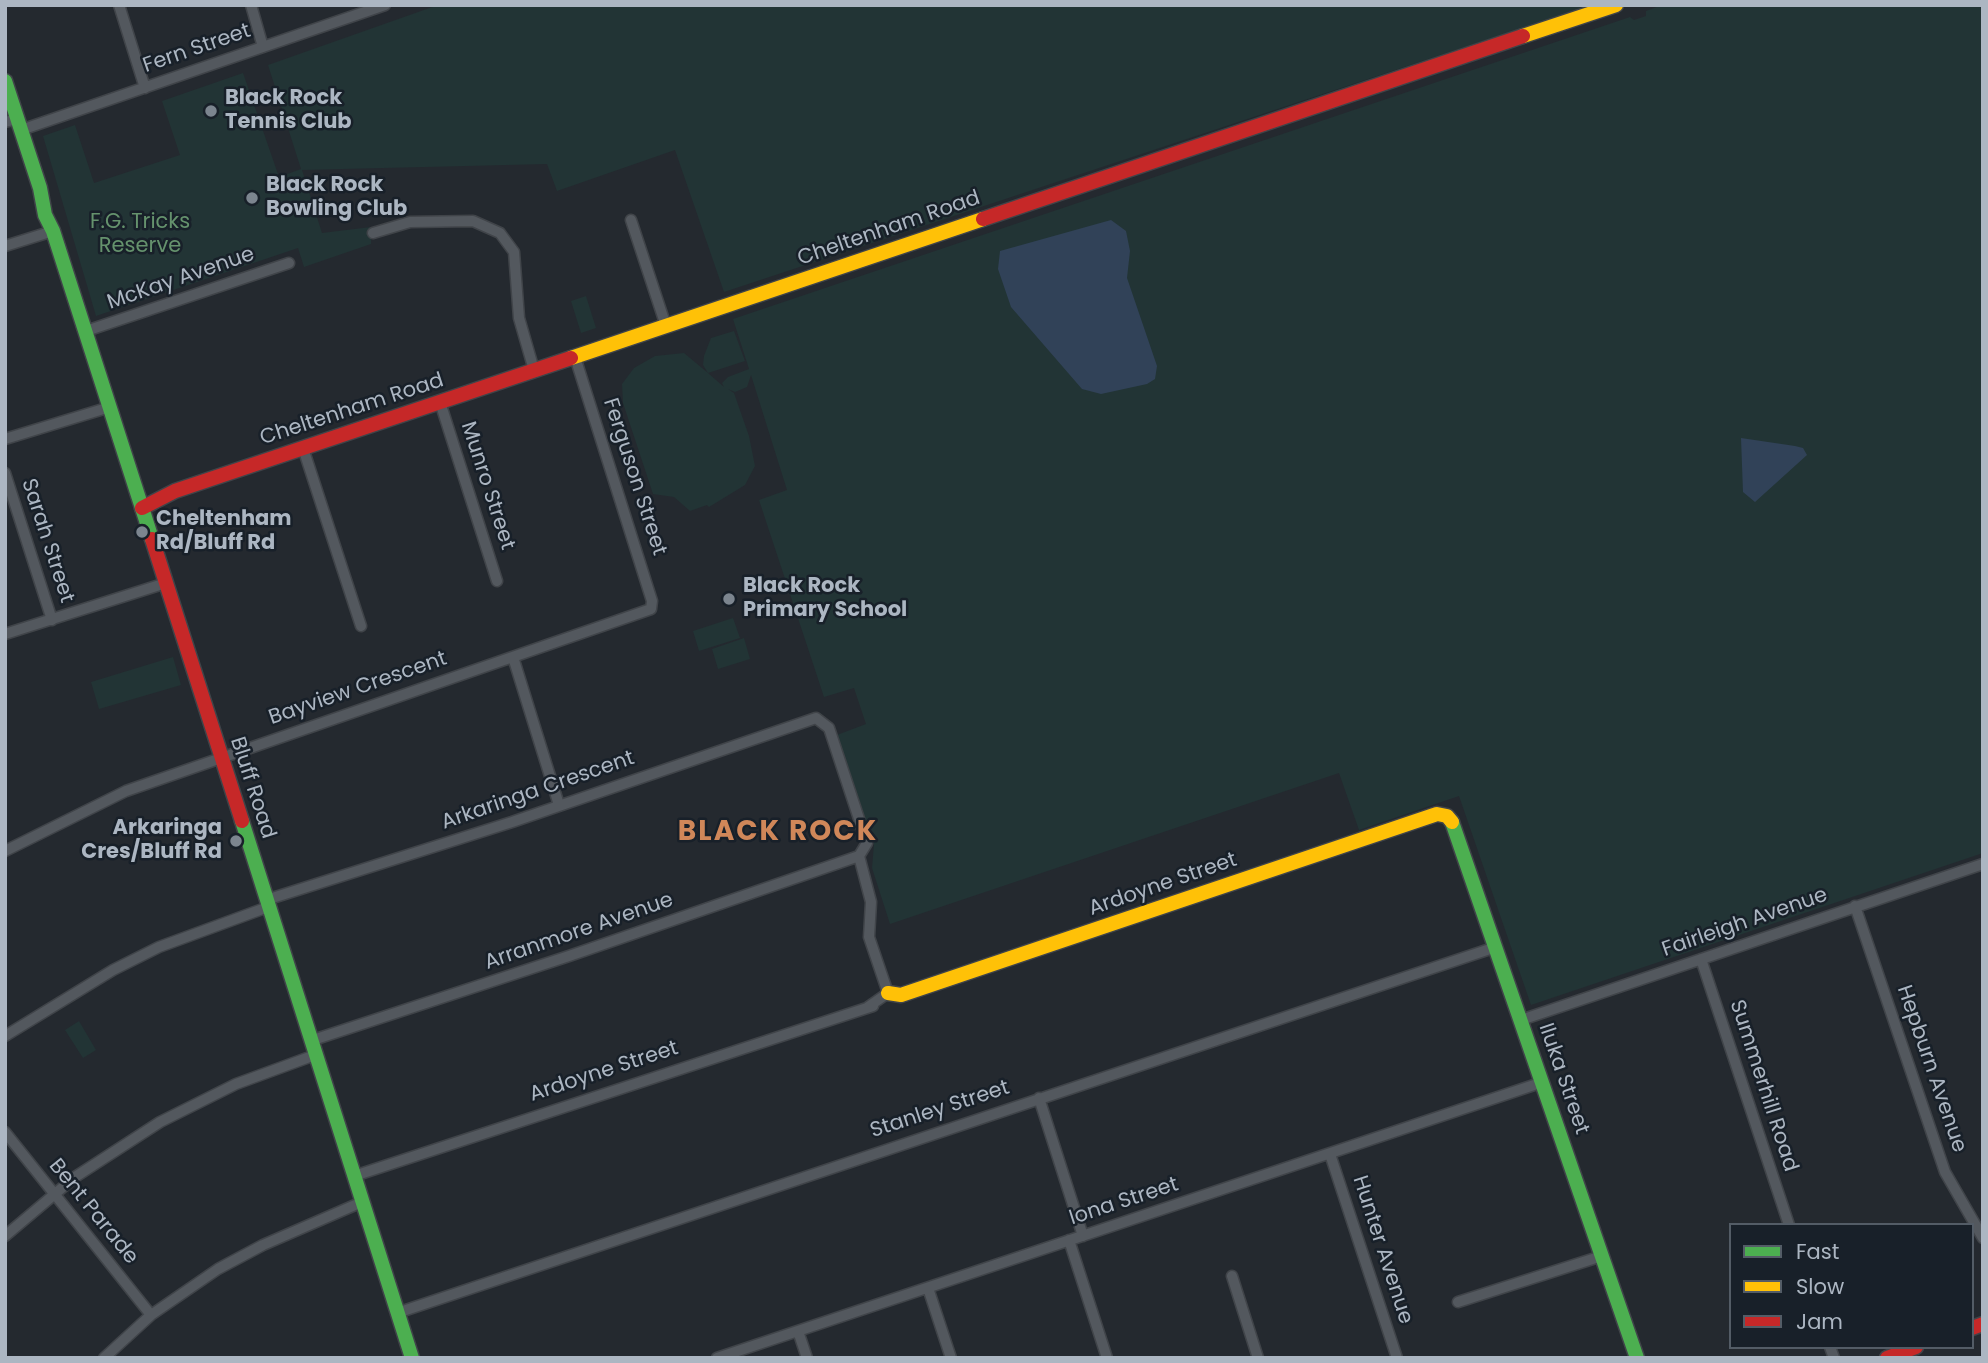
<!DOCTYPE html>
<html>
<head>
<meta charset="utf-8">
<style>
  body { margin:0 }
  #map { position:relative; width:1988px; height:1363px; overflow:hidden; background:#24292f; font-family:Poppins,sans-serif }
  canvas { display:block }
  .frame { position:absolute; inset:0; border:7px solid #acb6c2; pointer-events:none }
  .legend { position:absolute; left:1729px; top:1223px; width:245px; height:126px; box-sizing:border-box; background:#182029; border:2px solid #535c66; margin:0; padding:9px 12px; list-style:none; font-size:21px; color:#acb6c2 }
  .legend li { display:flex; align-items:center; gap:14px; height:35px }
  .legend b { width:35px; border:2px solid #535c66 }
</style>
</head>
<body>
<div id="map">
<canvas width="1988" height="1363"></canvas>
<div class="frame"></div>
<ul class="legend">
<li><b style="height:9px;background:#4caf50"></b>Fast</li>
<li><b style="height:9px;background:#ffc107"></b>Slow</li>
<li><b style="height:9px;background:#c62828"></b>Jam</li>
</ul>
</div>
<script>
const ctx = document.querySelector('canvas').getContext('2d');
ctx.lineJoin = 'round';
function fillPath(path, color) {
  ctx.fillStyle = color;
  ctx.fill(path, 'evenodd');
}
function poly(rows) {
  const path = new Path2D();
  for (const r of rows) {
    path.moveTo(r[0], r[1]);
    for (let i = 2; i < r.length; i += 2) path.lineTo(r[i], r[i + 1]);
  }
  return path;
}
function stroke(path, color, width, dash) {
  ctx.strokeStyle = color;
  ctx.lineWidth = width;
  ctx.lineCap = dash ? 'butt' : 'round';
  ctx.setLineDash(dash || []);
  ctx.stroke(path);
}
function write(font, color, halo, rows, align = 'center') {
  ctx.font = font + ' Poppins,sans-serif';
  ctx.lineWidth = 5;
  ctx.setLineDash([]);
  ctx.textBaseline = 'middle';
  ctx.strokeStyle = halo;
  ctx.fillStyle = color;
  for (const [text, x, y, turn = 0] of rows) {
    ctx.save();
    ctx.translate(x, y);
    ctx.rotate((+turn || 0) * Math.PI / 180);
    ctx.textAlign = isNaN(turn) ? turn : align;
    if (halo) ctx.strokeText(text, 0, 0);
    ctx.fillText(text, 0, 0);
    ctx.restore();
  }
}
fillPath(poly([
  [438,5,1592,5,724,292,675,150,557,191,547,164,302,170,322,233,371,227,371,244,304,267,298,248,96,316,43,136,75,125,94,183,180,155,162,101,243,73,279,177,301,169,268,65],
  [1662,5,1983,5,1983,853,1531,1005,1459,796,1359,830,1339,773,890,924,872,868,874,844,837,735,866,724,854,688,824,697,759,500,787,490,751,375,747,387,735,392,728,389,734,393,749,436,755,466,745,485,709,507,707,505,690,511,674,497,653,494,623,403,622,384,634,368,655,356,684,353,708,373,703,365,704,356,711,338,734,331,745,361,708,373,724,387,722,383,728,377,749,369,733,319,1630,17,1634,20,1646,16,1646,11],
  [586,296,596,328,581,333,571,301],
  [733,618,740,638,699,651,693,631],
  [744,638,750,659,718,669,712,649],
  [173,657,181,685,99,709,91,682],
  [79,1021,96,1050,83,1058,65,1030]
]), '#223435');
fillPath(poly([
  [1111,220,1126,231,1130,251,1127,278,1157,366,1155,379,1147,384,1101,394,1082,389,1011,307,998,269,1000,251],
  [1741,438,1795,446,1803,448,1807,455,1755,502,1743,492]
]), '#314258');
const street = poly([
  [119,5,145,88],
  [251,5,263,47],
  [5,122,17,119],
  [21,130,385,5],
  [631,220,666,326],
  [373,233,410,222,473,221,500,233,514,252,519,318,534,370],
  [5,246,53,231],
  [86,331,289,263],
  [440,402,497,581],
  [5,439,110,407],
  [303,448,361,626],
  [5,473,52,620],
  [5,634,166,583],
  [513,657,559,805],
  [5,851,126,791,651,609,652,601,575,357],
  [266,900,512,822,816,718,829,728,867,843,859,856,871,902,869,937,888,993,868,1007],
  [1855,906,1945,1172,1983,1238],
  [1701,959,1789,1225],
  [1521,1020,1983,864],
  [5,1036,113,970,159,947,268,907],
  [310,1041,569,956,859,856],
  [1039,1098,1083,1236],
  [5,1132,151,1315],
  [1330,1154,1397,1358],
  [354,1176,873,1006],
  [5,1236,75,1177,160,1122,236,1084,315,1055],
  [1069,1240,1107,1358],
  [1232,1276,1258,1358],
  [928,1288,951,1358],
  [1458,1302,1602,1256],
  [397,1313,1496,947],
  [798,1331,807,1358],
  [1830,1347,1834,1358],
  [104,1358,151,1315,218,1269,263,1245,362,1202],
  [717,1358,1543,1082]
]);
const fast = poly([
  [5,81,40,188,45,215,53,231,152,539],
  [242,821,412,1358],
  [1452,822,1637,1358]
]);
const slow = poly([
  [1523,36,1616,5],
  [571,358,983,219],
  [888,993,901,995,1437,814,1447,816,1452,822]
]);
const jam = poly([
  [983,219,1523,36],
  [142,508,175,491,571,358],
  [152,539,242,821],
  [1972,1328,1983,1324],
  [1887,1358,1916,1347]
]);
stroke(street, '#404449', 13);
stroke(fast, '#404449', 17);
stroke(slow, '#404449', 17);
stroke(jam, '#404449', 17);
stroke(street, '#53585e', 10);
stroke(fast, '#4caf50', 14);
stroke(slow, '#ffc107', 14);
stroke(jam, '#c62828', 14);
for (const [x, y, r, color] of [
  [211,111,7,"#7c858f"],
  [252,198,7,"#7c858f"],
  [142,532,7,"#7c858f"],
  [729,599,7,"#7c858f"],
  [236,841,7,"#7c858f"]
]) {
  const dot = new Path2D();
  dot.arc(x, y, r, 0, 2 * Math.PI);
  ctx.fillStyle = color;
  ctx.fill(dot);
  stroke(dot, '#182029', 2.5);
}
write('21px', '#acb6c2', '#182029', [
  ["Fern Street",197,49,-19],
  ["Cheltenham Road",889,229,-19],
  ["McKay Avenue",181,279,-19],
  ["Cheltenham Road",352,410,-18],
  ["Ferguson Street",634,477,72],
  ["Munro Street",487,486,72],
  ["Sarah Street",47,541,72],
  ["Bayview Crescent",358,689,-19],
  ["Bluff Road",252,788,72],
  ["Arkaringa Crescent",538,791,-19],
  ["Ardoyne Street",1163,885,-19],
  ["Fairleigh Avenue",1745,923,-19],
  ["Arranmore Avenue",579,932,-19],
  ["Hepburn Avenue",1931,1069,71],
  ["Ardoyne Street",604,1072,-18],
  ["Iluka Street",1563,1079,71],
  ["Summerhill Road",1763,1086,72],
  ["Stanley Street",940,1110,-18],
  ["Iona Street",1124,1202,-18],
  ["Bent Parade",93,1212,51],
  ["Hunter Avenue",1382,1250,72]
]);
write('bold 21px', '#acb6c2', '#182029', [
  ["Black Rock",225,99],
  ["Tennis Club",225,123],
  ["Black Rock",266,186],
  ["Bowling Club",266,210],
  ["Cheltenham",156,520],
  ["Rd/Bluff Rd",156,544],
  ["Black Rock",743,587],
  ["Primary School",743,611],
  ["Arkaringa",222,829,"right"],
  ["Cres/Bluff Rd",222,853,"right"]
], 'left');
write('21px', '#65926d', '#182029', [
  ["F.G. Tricks",140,223],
  ["Reserve",140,247]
]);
ctx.letterSpacing = '2px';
write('bold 28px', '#d08759', '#182029', [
  ["BLACK ROCK",778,833]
]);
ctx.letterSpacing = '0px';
</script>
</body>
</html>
